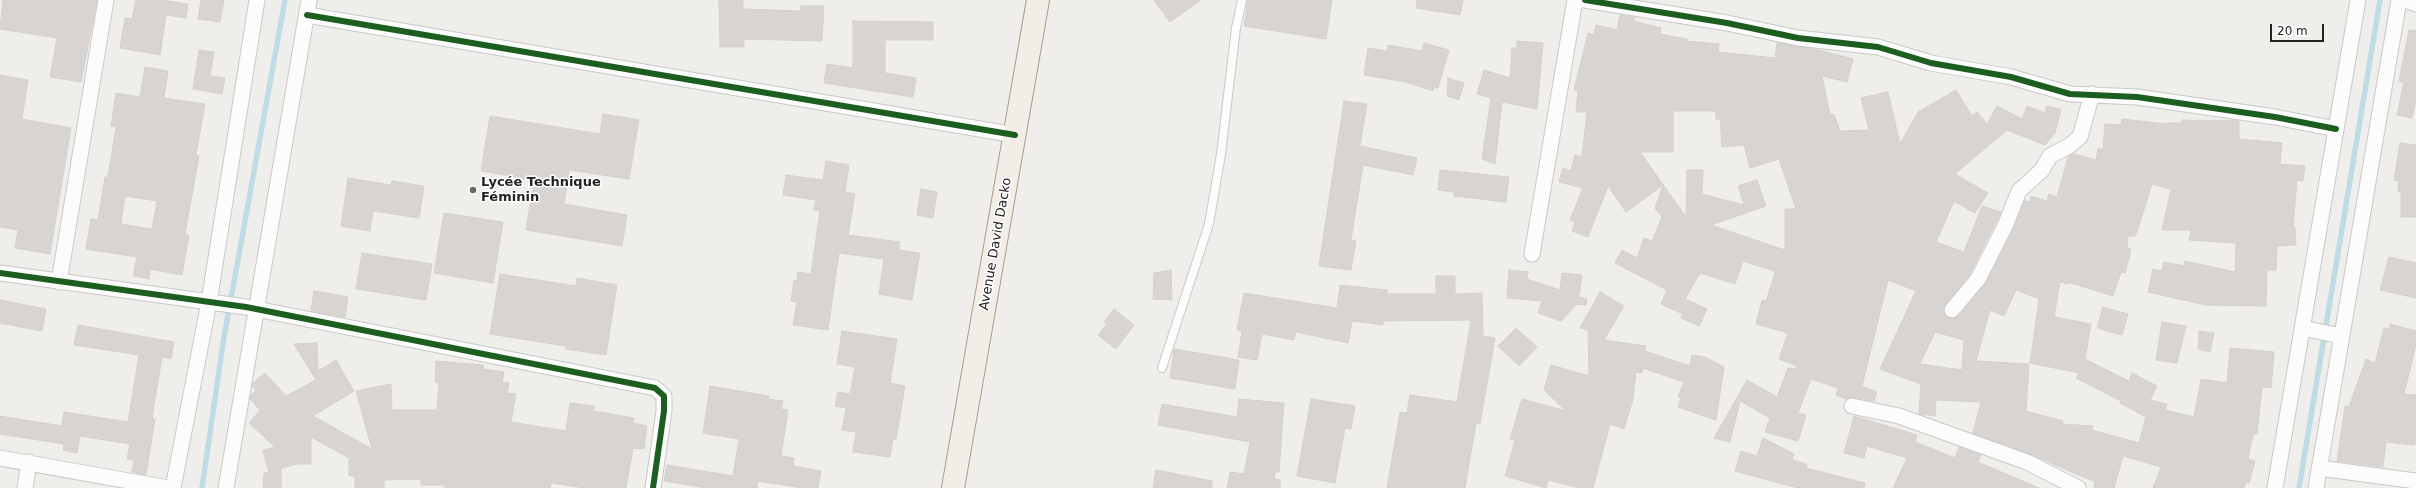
<!DOCTYPE html>
<html>
<head>
<meta charset="utf-8">
<style>
  body { margin:0 }
  #map { position:relative; width:2416px; height:488px; overflow:hidden; background:#f0eeeb; font-family:"DejaVu Sans",sans-serif }
  canvas { display:block }
  .scale { position:absolute; left:2270px; top:24px; width:54px; height:18px; box-sizing:border-box; border:2px solid #222; border-top:0; padding-left:5px; font-size:12px; line-height:14px; white-space:nowrap; color:#222; -webkit-text-stroke:3px #fff; paint-order:stroke }
</style>
</head>
<body>
<div id="map">
<canvas width="2416" height="488"></canvas>
<div class="scale">20 m</div>
</div>
<script>
const ctx = document.querySelector('canvas').getContext('2d');
ctx.lineJoin = 'round';
function poly(rows) {
  const path = new Path2D();
  for (const r of rows) {
    path.moveTo(r[0], r[1]);
    for (let i = 2; i < r.length; i += 2) path.lineTo(r[i], r[i + 1]);
  }
  return path;
}
function stroke(path, color, width, dash) {
  ctx.strokeStyle = color;
  ctx.lineWidth = width;
  ctx.lineCap = dash ? 'butt' : 'round';
  ctx.setLineDash(dash || []);
  ctx.stroke(path);
}
function fillPath(path, color) {
  ctx.fillStyle = color;
  ctx.fill(path, 'evenodd');
}
function write(font, color, halo, rows, align = 'center') {
  ctx.font = font + ' "DejaVu Sans",sans-serif';
  ctx.lineWidth = 3;
  ctx.setLineDash([]);
  ctx.textBaseline = 'middle';
  ctx.strokeStyle = halo;
  ctx.fillStyle = color;
  for (const [text, x, y, turn = 0] of rows) {
    ctx.save();
    ctx.translate(x, y);
    ctx.rotate((+turn || 0) * Math.PI / 180);
    ctx.textAlign = isNaN(turn) ? turn : align;
    if (halo) ctx.strokeText(text, 0, 0);
    ctx.fillText(text, 0, 0);
    ctx.restore();
  }
}
stroke(poly([
  [202,488,224,337,285,0],
  [2299,488,2380,0]
]), '#bfdbe3', 5.5);
const building = poly([
  [3,0,97,0,81,82,50,77,57,38,0,29,3,0],
  [136,0,162,0,188,4,186,18,166,15,160,55,120,48,125,18,132,19,136,0],
  [201,0,224,0,220,22,198,19,201,0],
  [719,0,743,0,743,9,801,11,801,6,824,6,822,41,744,39,744,47,720,47,719,0],
  [1154,0,1201,0,1170,22,1154,0],
  [1248,0,1332,0,1326,39,1244,26,1248,0],
  [1417,0,1463,0,1460,15,1416,8,1417,0],
  [1620,15,1635,18,1634,21,1661,28,1660,34,1687,39,1687,41,1719,44,1718,52,1775,58,1777,43,1815,49,1853,59,1847,82,1822,76,1830,115,1834,114,1840,131,1869,130,1861,98,1888,92,1900,144,1918,112,1956,90,1972,116,1977,112,1987,124,1997,106,2022,119,2027,106,2045,113,2047,106,2061,109,2055,133,2045,145,2007,130,1955,174,1988,193,1975,213,1954,201,1936,242,1964,252,1982,206,2001,212,1970,274,1945,305,1944,313,1950,319,1959,316,1986,283,2013,230,2025,201,2030,202,2031,196,2047,201,2049,194,2057,197,2068,157,2073,154,2096,160,2098,149,2103,149,2105,124,2121,125,2122,119,2167,124,2167,123,2182,123,2182,120,2239,121,2239,139,2282,143,2280,164,2305,166,2303,181,2297,180,2293,227,2295,227,2296,245,2277,246,2276,270,2267,270,2266,306,2206,305,2148,292,2153,269,2162,271,2164,262,2184,266,2185,261,2235,272,2236,243,2189,240,2191,230,2162,230,2171,189,2152,184,2138,229,2135,236,2128,236,2127,248,2131,249,2129,258,2125,273,2121,272,2113,296,2068,282,2068,284,2060,282,2054,317,2091,324,2085,359,2129,381,2132,373,2157,386,2150,400,2167,404,2165,410,2194,417,2201,379,2227,383,2230,348,2274,352,2271,388,2262,387,2257,434,2253,434,2248,459,2255,461,2249,483,2246,482,2244,488,2153,488,2161,467,2123,456,2114,488,2094,488,2095,482,2030,454,1973,433,1981,402,1936,400,1935,416,1919,414,1921,384,1880,369,1916,291,1888,280,1862,386,1877,392,1874,401,1854,397,1846,399,1836,395,1838,388,1811,379,1798,413,1806,415,1798,441,1765,432,1770,418,1740,401,1730,442,1714,438,1747,380,1777,397,1788,368,1796,369,1797,366,1779,359,1788,333,1756,324,1762,300,1766,301,1775,274,1774,271,1743,261,1735,284,1700,273,1685,299,1707,309,1699,326,1681,318,1683,314,1661,304,1667,290,1615,263,1622,250,1637,258,1644,238,1652,241,1662,217,1655,208,1663,185,1626,212,1608,186,1588,237,1572,231,1575,222,1570,220,1583,188,1559,182,1563,168,1571,171,1575,155,1582,157,1587,112,1576,112,1578,91,1574,90,1588,33,1594,35,1596,25,1617,30,1620,15],
  [1673,111,1716,111,1716,119,1720,119,1722,147,1744,145,1750,168,1779,159,1796,209,1785,209,1785,250,1711,225,1766,206,1757,180,1738,186,1744,205,1702,194,1703,170,1687,170,1686,217,1640,152,1673,152,1673,111],
  [2016,290,2039,299,2030,363,2079,373,2076,378,2121,401,2120,403,2146,417,2139,443,2092,430,2093,426,2062,424,2063,421,2026,411,2029,364,1976,361,1990,310,2004,316,2016,290],
  [1935,332,1964,340,1962,370,1920,364,1935,332],
  [853,21,933,22,933,40,885,40,885,73,916,78,913,97,824,83,827,64,853,68,853,21],
  [2409,30,2416,31,2416,100,2412,118,2397,115,2404,82,2399,81,2409,30],
  [1517,41,1543,43,1537,109,1502,102,1495,164,1482,159,1491,98,1477,94,1484,70,1510,78,1512,48,1517,48,1517,41],
  [1424,43,1449,50,1438,88,1433,88,1433,91,1406,82,1364,75,1368,48,1387,51,1388,45,1422,51,1424,43],
  [199,50,214,52,210,76,225,78,222,94,193,89,199,50],
  [145,67,168,71,164,98,205,104,196,155,199,156,185,234,189,235,182,275,150,269,149,279,133,276,137,257,86,249,91,219,98,220,105,177,108,177,116,127,111,126,116,93,140,97,145,67],
  [125,196,157,201,152,229,121,224,125,196],
  [0,75,28,80,22,119,71,128,50,254,15,248,18,230,0,227,0,75],
  [1448,78,1464,83,1459,100,1447,96,1448,78],
  [1344,101,1367,104,1360,146,1417,158,1413,175,1363,165,1351,240,1356,241,1351,270,1319,266,1344,101],
  [603,114,639,120,629,179,569,170,564,204,627,215,622,246,526,230,534,180,481,171,490,116,600,134,603,114],
  [2400,143,2416,145,2416,217,2401,217,2401,192,2398,192,2399,181,2394,180,2400,143],
  [826,161,849,165,845,192,855,194,848,235,900,242,899,250,920,253,912,300,879,294,884,259,839,253,828,330,793,325,797,302,791,301,794,280,797,281,798,272,811,274,820,211,814,210,816,200,783,195,786,175,823,180,826,161],
  [1440,170,1509,177,1506,202,1454,196,1454,192,1438,190,1440,170],
  [348,178,391,185,392,181,424,186,419,218,373,211,370,231,341,226,348,178],
  [921,189,937,192,933,218,917,215,921,189],
  [444,213,503,222,493,283,434,273,444,213],
  [362,253,432,264,426,300,356,289,362,253],
  [2389,257,2416,263,2416,298,2380,290,2389,257],
  [1171,270,1172,300,1153,299,1154,273,1171,270],
  [1509,270,1528,272,1527,279,1560,290,1562,273,1582,275,1579,297,1587,299,1586,305,1577,304,1561,321,1538,313,1542,301,1507,298,1509,270],
  [500,274,576,286,577,278,617,285,606,355,566,349,566,346,490,334,500,274],
  [1436,276,1455,276,1455,294,1482,293,1483,336,1495,338,1480,424,1476,423,1465,488,1387,488,1400,412,1407,413,1410,395,1457,402,1471,320,1383,321,1383,325,1352,321,1348,343,1296,332,1294,340,1262,334,1257,360,1238,357,1242,331,1237,330,1244,293,1337,308,1340,285,1387,290,1387,294,1436,294,1436,276],
  [314,291,348,297,345,317,311,311,314,291],
  [1600,292,1624,306,1604,340,1646,346,1645,351,1690,366,1692,355,1705,357,1724,367,1716,420,1678,407,1681,398,1678,397,1684,382,1643,368,1642,373,1636,372,1633,399,1624,429,1610,424,1593,488,1580,488,1548,480,1546,488,1505,476,1515,440,1510,439,1522,399,1566,411,1544,390,1551,365,1589,376,1588,330,1580,328,1600,292],
  [0,300,46,309,42,331,0,323,0,300],
  [2103,307,2128,314,2122,335,2097,328,2103,307],
  [1114,309,1134,325,1116,349,1098,335,1107,324,1104,322,1114,309],
  [2162,322,2186,326,2177,363,2156,360,2162,322],
  [2390,324,2416,331,2416,344,2404,394,2416,395,2415,445,2386,442,2383,467,2337,461,2345,406,2349,407,2366,359,2375,363,2384,328,2390,329,2390,324],
  [78,325,174,342,171,359,162,357,152,418,155,419,146,475,132,472,134,460,127,459,130,444,80,436,77,453,63,450,64,444,0,434,0,416,62,426,64,412,128,422,139,355,74,345,78,325],
  [1516,328,1537,347,1519,366,1498,346,1516,328],
  [842,331,897,339,890,383,905,386,896,439,893,439,890,457,853,452,856,432,842,430,846,408,835,406,838,392,850,394,855,367,837,364,842,331],
  [2199,331,2214,333,2210,352,2198,349,2199,331],
  [317,343,318,371,336,360,354,391,313,416,372,449,356,391,391,384,392,410,437,410,439,382,435,382,436,361,483,365,483,369,504,372,502,382,509,383,507,393,516,394,511,422,566,431,570,403,594,406,593,411,634,418,633,423,647,426,644,449,633,448,626,488,585,488,551,483,550,488,445,488,445,485,421,485,421,479,384,480,384,488,355,488,355,476,349,476,349,458,311,437,311,464,297,464,281,468,281,488,263,488,264,473,269,473,263,450,275,447,249,423,260,410,250,399,251,395,256,390,252,386,253,383,265,373,286,396,316,380,294,344,317,343],
  [1174,349,1239,360,1235,389,1170,378,1174,349],
  [710,386,769,396,768,399,783,401,781,409,788,410,781,456,794,458,793,466,821,471,818,488,803,488,758,481,757,488,707,488,664,481,667,465,733,476,739,439,703,433,710,386],
  [1239,399,1284,403,1279,472,1275,472,1274,479,1280,480,1280,488,1227,488,1230,472,1244,474,1250,442,1158,425,1162,404,1237,417,1239,399],
  [1311,399,1355,406,1351,429,1345,428,1335,483,1297,476,1311,399],
  [1854,416,1917,435,1915,442,1955,458,1959,447,1981,455,1978,462,2039,488,1893,488,1907,458,1867,446,1864,458,1844,453,1854,416],
  [1763,438,1794,454,1792,460,1807,464,1806,468,1865,483,1864,488,1798,488,1735,471,1741,451,1757,456,1763,438],
  [1156,470,1212,481,1212,488,1153,488,1156,470]
]);
fillPath(building, '#d7d4d2');
stroke(building, '#d3d0cc', 1);
const lane = poly([
  [1162,368,1209,224,1221,154,1236,28,1242,0]
]);
const street = poly([
  [1585,0,1727,23,1798,38,1878,47,1931,63,2011,77,2070,94,2137,97,2275,117,2336,129],
  [2406,0,2416,4],
  [307,15,1015,135],
  [1532,254,1575,0],
  [0,273,246,307,655,388,664,396,664,411,653,488],
  [59,282,106,0],
  [1952,310,1978,279,2005,226,2019,191,2042,170,2050,156,2069,146,2080,137,2092,94],
  [2302,328,2341,336],
  [1852,406,1899,416,2027,462,2078,488],
  [0,458,168,488],
  [2319,468,2416,481],
  [25,488,29,462],
  [173,488,209,302,257,0],
  [226,488,309,0],
  [2275,488,2358,0],
  [2316,488,2399,0]
]);
const primary = poly([
  [953,488,1038,0]
]);
stroke(lane, '#c9c8c7', 10);
stroke(street, '#c9c8c7', 17);
stroke(primary, '#a79c86', 24);
stroke(lane, '#fdfcfc', 8);
stroke(street, '#fdfcfc', 15);
stroke(primary, '#f3ede7', 22);
stroke(poly([
  [1585,0,1727,23,1798,38,1878,47,1931,63,2011,77,2070,94,2137,97,2275,117,2336,129],
  [307,15,1015,135],
  [0,273,246,307,655,388,664,396,664,411,653,488]
]), '#1b5e20', 6);
for (const [x, y, r, color] of [
  [473,190,4,"#6a6968"]
]) {
  const dot = new Path2D();
  dot.arc(x, y, r, 0, 2 * Math.PI);
  ctx.fillStyle = color;
  ctx.fill(dot);
  stroke(dot, '#fff', 1.5);
}
write('bold 13px', '#222', '#fff', [
  ["Lycée Technique",481,183],
  ["Féminin",481,198]
], 'left');
write('13px', '#222', '#fff', [
  ["Avenue David Dacko",996,244,-80]
]);
</script>
</body>
</html>
